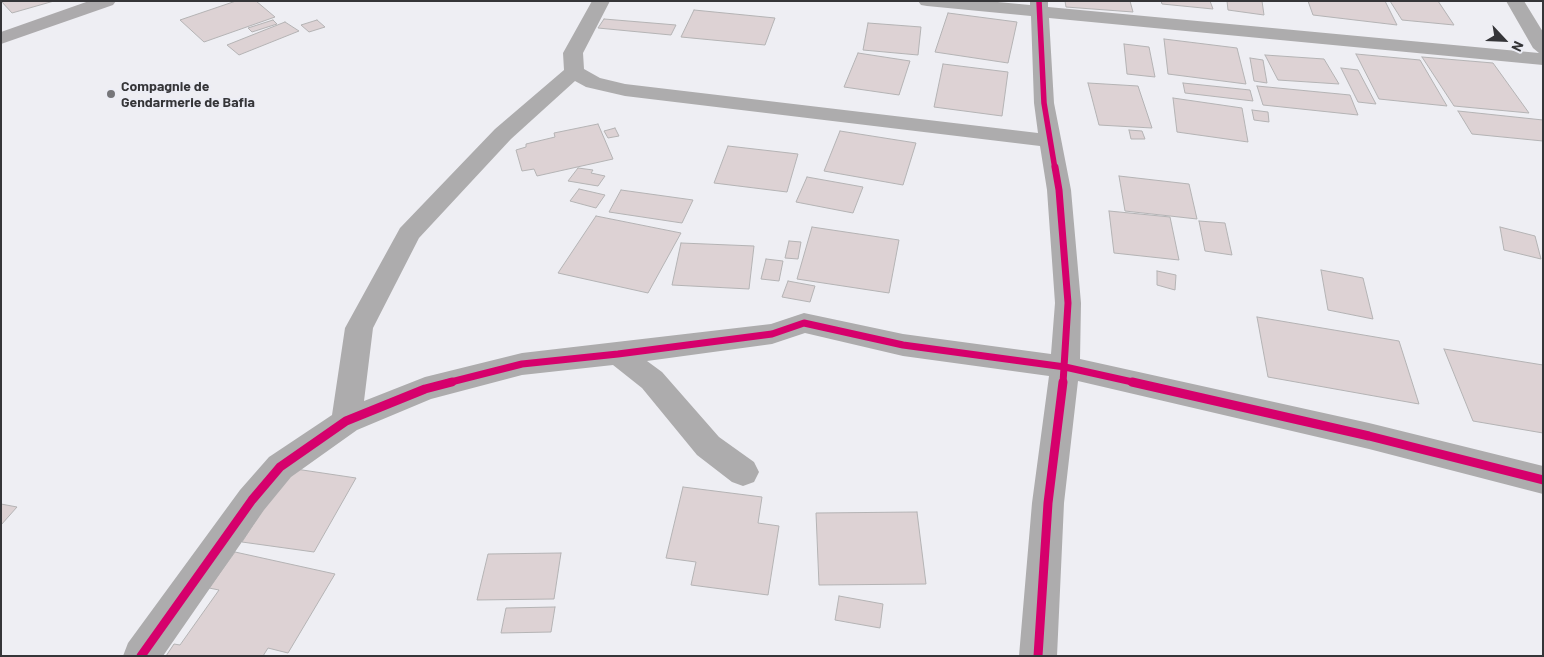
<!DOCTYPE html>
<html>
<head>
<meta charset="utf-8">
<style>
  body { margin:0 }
  #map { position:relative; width:1544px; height:657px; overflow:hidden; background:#eeeef3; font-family:Barlow,sans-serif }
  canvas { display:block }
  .frame { position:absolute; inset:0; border:2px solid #353538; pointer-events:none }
  .north { position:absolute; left:1479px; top:15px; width:50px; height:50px; -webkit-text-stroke:4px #ecedf5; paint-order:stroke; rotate:115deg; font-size:14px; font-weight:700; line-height:20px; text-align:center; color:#353538 }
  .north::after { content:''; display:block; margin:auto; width:18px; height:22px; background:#353538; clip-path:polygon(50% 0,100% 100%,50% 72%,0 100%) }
</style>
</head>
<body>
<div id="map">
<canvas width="1544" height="657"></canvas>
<div class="frame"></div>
<div class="north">N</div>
</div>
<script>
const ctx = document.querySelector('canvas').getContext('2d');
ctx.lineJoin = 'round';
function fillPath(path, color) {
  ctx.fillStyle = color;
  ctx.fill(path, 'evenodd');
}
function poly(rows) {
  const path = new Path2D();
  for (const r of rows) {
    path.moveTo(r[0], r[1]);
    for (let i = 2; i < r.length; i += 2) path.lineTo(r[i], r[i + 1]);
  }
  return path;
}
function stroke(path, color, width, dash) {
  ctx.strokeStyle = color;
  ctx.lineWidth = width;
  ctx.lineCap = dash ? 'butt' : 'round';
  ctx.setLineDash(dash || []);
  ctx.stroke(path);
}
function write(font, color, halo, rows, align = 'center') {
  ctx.font = font + ' Barlow,sans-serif';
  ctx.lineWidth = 4;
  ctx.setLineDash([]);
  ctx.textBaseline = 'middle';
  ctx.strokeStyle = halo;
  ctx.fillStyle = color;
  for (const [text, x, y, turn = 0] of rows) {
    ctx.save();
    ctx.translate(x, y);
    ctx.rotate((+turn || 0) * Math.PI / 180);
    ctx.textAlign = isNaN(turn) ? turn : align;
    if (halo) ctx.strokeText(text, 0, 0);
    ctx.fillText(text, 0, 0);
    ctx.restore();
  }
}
const building = poly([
  [1,1,54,1,12,13,1,1],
  [236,1,256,1,275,17,204,42,180,20,236,1],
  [1065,1,1130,1,1133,12,1066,7,1065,1],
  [1161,1,1210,1,1213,9,1162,4,1161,1],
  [1227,1,1262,1,1264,15,1228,10,1227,1],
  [1308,1,1385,1,1397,25,1313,15,1308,1],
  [1390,1,1438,1,1454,25,1402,20,1390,1],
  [694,10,775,18,765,45,681,37,694,10],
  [948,13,1017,22,1008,63,935,52,948,13],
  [604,19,676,25,671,35,598,28,604,19],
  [273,20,277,24,252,32,248,28,273,20],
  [317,20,325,27,309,32,301,25,317,20],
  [285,22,299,31,239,55,227,45,285,22],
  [868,23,921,27,918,55,863,50,868,23],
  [1164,39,1237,48,1246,84,1168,74,1164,39],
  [1124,44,1149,47,1155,77,1127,74,1124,44],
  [858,53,910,61,899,95,844,87,858,53],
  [1356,54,1420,60,1447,106,1379,99,1356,54],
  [1265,55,1324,59,1339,84,1278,80,1265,55],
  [1422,57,1493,63,1529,113,1454,106,1422,57],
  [1250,58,1263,60,1267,83,1254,81,1250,58],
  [943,64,1008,72,1002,116,934,107,943,64],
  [1341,68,1358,70,1376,104,1358,102,1341,68],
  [1088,83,1138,86,1152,128,1099,125,1088,83],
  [1183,83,1250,90,1253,101,1185,93,1183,83],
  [1257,86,1350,95,1358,115,1263,105,1257,86],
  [1173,98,1242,108,1248,142,1177,132,1173,98],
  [1252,110,1268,112,1269,122,1254,120,1252,110],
  [1458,111,1543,120,1543,141,1472,134,1458,111],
  [598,124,613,159,537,176,534,169,522,171,516,150,526,147,526,144,555,137,554,133,598,124],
  [615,128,619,136,608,138,604,131,615,128],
  [1129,130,1142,131,1145,139,1131,139,1129,130],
  [840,131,916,143,903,185,824,171,840,131],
  [728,146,798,154,787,192,714,183,728,146],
  [578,168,593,170,591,173,605,176,598,186,568,181,578,168],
  [1119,176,1189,184,1197,219,1125,211,1119,176],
  [807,177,863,187,853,213,796,202,807,177],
  [579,189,605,195,596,208,570,201,579,189],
  [621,190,693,200,682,223,609,212,621,190],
  [1109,211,1170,217,1179,260,1114,253,1109,211],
  [596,216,681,233,648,293,558,273,596,216],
  [1199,221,1225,223,1232,255,1205,251,1199,221],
  [812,227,899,240,889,293,797,279,812,227],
  [1500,227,1535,236,1541,259,1504,250,1500,227],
  [789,241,801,242,798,259,785,258,789,241],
  [681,243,754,246,749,289,672,285,681,243],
  [766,259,783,261,779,281,761,279,766,259],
  [1321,270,1363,278,1373,319,1328,310,1321,270],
  [1157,271,1176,275,1175,290,1157,285,1157,271],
  [788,281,815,286,810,302,782,297,788,281],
  [1257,317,1399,341,1419,404,1268,377,1257,317],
  [1444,349,1543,365,1543,433,1473,421,1444,349],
  [289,468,356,478,314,552,242,542,289,468],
  [683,487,762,497,758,523,779,526,768,595,691,585,696,562,666,558,683,487],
  [1,504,17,507,1,525,1,504],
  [917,512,926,584,819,585,816,513,917,512],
  [235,552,335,574,288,653,268,648,263,656,166,656,174,644,180,645,219,590,209,588,235,552],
  [561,553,554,599,477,600,488,554,561,553],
  [839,596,883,604,880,628,835,620,839,596],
  [555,607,551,632,501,633,506,608,555,607]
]);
fillPath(building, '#ddd2d4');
stroke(building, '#b4b3b4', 1);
fillPath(poly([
  [592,1,610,1,583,53,584,69,600,78,625,84,1038,133,1034,103,1031,16,927,6,921,5,918,1,987,1,1030,5,1030,1,1048,1,1048,7,1539,53,1533,48,1506,1,1524,1,1543,32,1543,65,1049,18,1054,103,1071,190,1081,303,1080,359,1369,423,1543,466,1543,494,1369,449,1078,381,1064,503,1057,656,1019,656,1032,503,1049,376,903,356,805,333,772,344,647,361,662,372,719,437,754,462,759,472,754,482,743,486,732,482,697,455,642,388,613,365,522,375,431,399,357,430,291,477,264,510,163,656,123,656,128,643,240,490,269,457,332,415,345,328,400,228,495,129,564,70,563,53,592,1],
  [575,81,586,87,625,96,1040,146,1047,190,1055,303,1051,354,903,334,804,313,771,324,522,353,425,377,364,401,373,328,419,238,511,139,575,81]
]), '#adacad');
fillPath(poly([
  [89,1,116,1,113,5,1,44,1,32,89,1]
]), '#acaaac');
stroke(poly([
  [1039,1,1044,103,1055,169]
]), '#d6006c', 5.5);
stroke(poly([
  [1055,167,1059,190,1068,303,1063,383],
  [447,383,522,364,618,354,772,334,804,323,903,345,1065,367,1137,383]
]), '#d6006c', 7);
stroke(poly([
  [1132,382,1369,436,1543,480],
  [141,656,252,500,280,467,346,421,425,389,452,382],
  [1038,656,1048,503,1063,382]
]), '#d6006c', 9);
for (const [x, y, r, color] of [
  [111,94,5,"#767679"]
]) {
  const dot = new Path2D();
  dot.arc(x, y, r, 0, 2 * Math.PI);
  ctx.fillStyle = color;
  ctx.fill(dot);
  stroke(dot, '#ecedf5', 2);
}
write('bold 14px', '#353538', '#ecedf5', [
  ["Compagnie de",121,86],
  ["Gendarmerie de Bafia",121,102]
], 'left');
</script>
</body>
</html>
